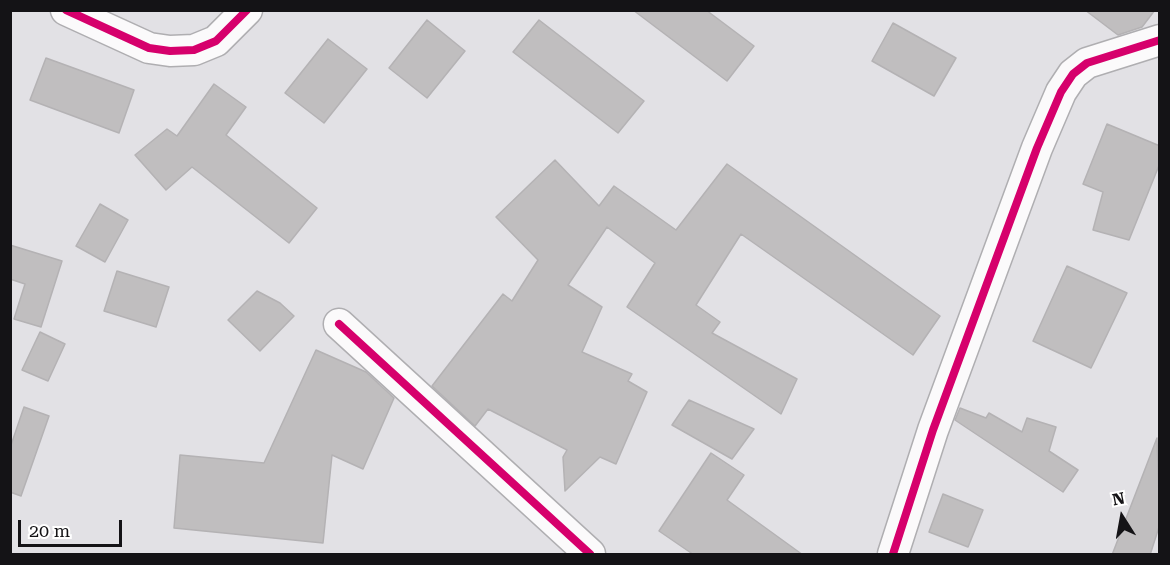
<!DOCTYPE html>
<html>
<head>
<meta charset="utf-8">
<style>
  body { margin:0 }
  #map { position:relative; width:1170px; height:565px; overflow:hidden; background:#e2e1e5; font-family:"Roboto Serif",serif }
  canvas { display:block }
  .frame { position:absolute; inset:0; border:12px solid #141316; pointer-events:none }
  .north { position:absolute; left:1092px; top:487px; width:60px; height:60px; -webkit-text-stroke:4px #fff; paint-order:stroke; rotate:349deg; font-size:16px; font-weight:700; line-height:24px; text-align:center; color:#141316 }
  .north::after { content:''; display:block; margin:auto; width:21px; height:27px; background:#141316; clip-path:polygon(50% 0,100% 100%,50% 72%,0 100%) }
  .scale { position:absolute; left:18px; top:520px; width:104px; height:27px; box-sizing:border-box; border:3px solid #141316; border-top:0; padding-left:8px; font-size:18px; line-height:21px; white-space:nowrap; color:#141316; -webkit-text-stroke:4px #fff; paint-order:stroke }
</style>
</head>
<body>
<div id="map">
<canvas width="1170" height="565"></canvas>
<div class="frame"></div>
<div class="north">N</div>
<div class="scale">20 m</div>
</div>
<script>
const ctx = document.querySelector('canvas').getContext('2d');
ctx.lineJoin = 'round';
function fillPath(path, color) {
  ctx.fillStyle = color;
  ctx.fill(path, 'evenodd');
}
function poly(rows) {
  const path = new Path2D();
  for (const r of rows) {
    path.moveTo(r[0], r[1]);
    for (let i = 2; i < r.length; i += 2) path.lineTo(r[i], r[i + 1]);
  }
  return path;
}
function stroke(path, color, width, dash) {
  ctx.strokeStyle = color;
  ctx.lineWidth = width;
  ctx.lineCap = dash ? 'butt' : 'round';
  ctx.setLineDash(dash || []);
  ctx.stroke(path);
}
const building = poly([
  [633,10,706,10,754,46,727,81,633,10],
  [1085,10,1155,10,1142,27,1118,35,1085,10],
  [427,20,465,51,427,98,389,68,427,20],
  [539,20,644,101,618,133,513,52,539,20],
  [893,23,956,58,934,96,872,61,893,23],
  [328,39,367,69,324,123,285,93,328,39],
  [46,58,134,90,119,133,30,100,46,58],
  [214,84,246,107,226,135,317,208,289,243,192,167,166,190,135,155,167,129,177,136,214,84],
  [1107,124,1160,146,1160,163,1129,240,1093,230,1103,192,1083,184,1107,124],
  [555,160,599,206,614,186,676,230,727,164,940,316,913,355,741,234,696,305,720,322,712,333,797,379,781,414,627,307,655,263,607,227,568,285,602,307,582,352,632,374,628,381,647,392,616,464,600,457,565,491,563,457,567,450,488,409,475,426,432,386,503,294,512,301,538,260,496,217,555,160],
  [100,204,128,220,105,262,76,246,100,204],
  [10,245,62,261,41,327,14,319,25,284,10,279,10,245],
  [1067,266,1127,293,1091,368,1033,341,1067,266],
  [117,271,169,287,156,327,104,311,117,271],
  [257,291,280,303,294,316,260,351,228,320,257,291],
  [40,332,65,344,48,381,22,370,40,332],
  [316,350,366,372,394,398,363,469,332,455,323,543,174,528,180,455,264,463,316,350],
  [689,400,754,429,732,459,672,425,689,400],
  [24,407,49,416,21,496,10,492,10,448,24,407],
  [960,408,986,418,989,413,1022,432,1027,418,1056,427,1049,451,1078,470,1063,492,955,420,960,408],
  [1157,438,1160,524,1150,555,1112,555,1157,438],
  [711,453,744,475,727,500,803,555,694,555,659,531,711,453],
  [943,494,983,510,968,547,929,532,943,494]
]);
fillPath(building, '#c0bebf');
stroke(building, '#b4b2b4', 1.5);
const minor = poly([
  [66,10,149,48,170,51,194,50,216,41,247,10],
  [339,324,590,554],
  [893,554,933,430,1037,148,1061,92,1073,74,1087,63,1160,40]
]);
stroke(minor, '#afaeb1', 33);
stroke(minor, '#fbfafb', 30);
stroke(poly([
  [66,10,149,48,170,51,194,50,216,41,247,10],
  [339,324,590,554],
  [893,554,933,430,1037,148,1061,92,1073,74,1087,63,1160,40]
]), '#d6006c', 8);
</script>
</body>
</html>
